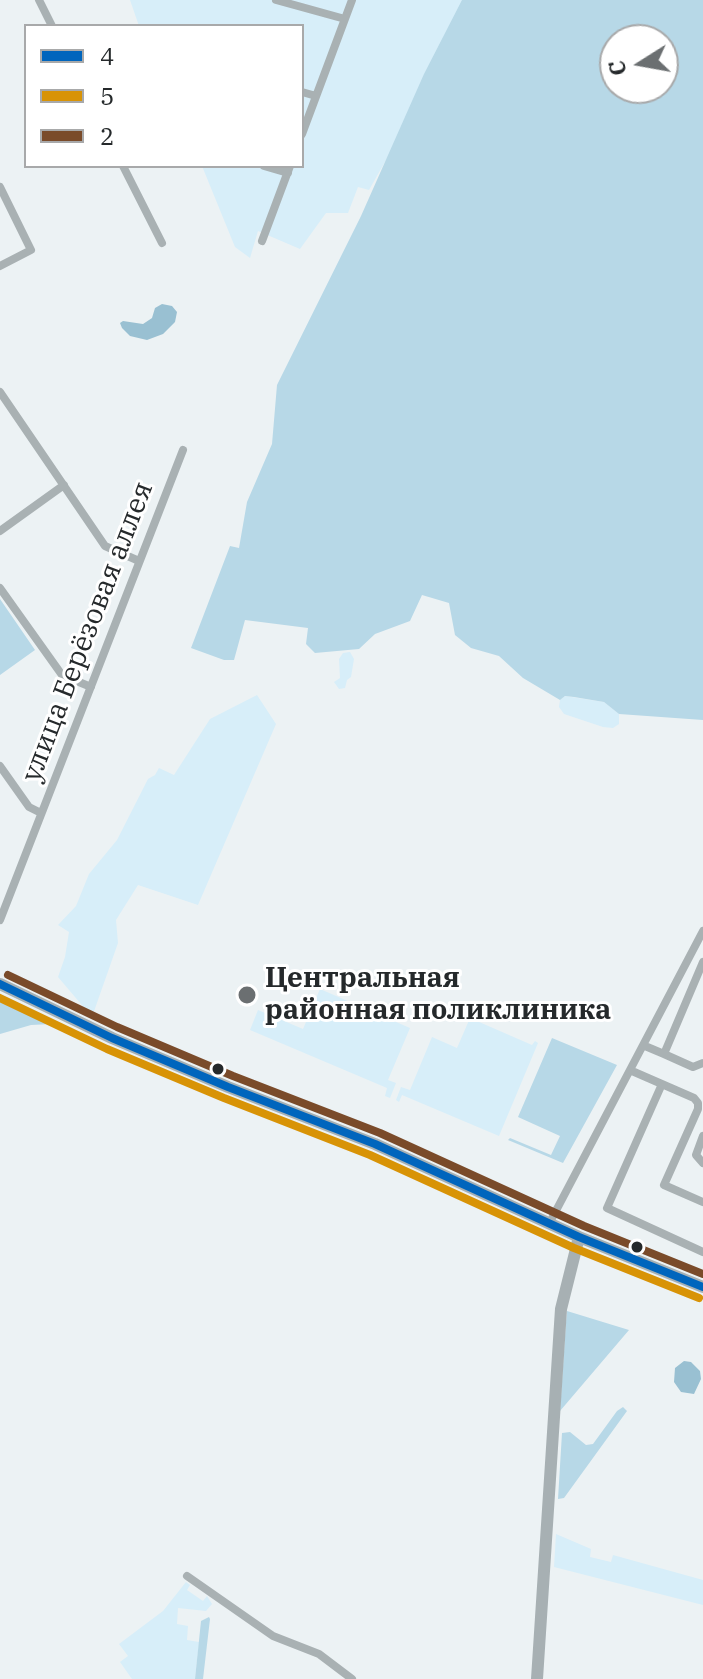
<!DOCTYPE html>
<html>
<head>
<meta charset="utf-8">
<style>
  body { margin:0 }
  #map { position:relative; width:703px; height:1679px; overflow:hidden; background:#ecf2f4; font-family:"IBM Plex Serif",serif }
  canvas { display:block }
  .legend { position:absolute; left:24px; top:24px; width:280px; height:144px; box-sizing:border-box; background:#fff; border:2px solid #a8a9aa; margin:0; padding:10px 14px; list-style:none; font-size:24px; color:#25292b }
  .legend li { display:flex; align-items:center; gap:16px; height:40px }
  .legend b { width:40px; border:2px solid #a8a9aa }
  .north { position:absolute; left:599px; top:24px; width:80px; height:80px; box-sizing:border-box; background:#fff; border:2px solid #a8a9aa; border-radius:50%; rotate:259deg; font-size:22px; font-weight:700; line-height:32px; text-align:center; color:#25292b }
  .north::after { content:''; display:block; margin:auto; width:28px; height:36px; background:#6b6f71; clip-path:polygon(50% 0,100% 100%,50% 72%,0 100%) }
</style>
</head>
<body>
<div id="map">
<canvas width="703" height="1679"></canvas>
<ul class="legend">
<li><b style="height:10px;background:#0065bd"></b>4</li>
<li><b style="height:10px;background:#d89306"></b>5</li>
<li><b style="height:10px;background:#7a4b2a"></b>2</li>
</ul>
<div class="north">С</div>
</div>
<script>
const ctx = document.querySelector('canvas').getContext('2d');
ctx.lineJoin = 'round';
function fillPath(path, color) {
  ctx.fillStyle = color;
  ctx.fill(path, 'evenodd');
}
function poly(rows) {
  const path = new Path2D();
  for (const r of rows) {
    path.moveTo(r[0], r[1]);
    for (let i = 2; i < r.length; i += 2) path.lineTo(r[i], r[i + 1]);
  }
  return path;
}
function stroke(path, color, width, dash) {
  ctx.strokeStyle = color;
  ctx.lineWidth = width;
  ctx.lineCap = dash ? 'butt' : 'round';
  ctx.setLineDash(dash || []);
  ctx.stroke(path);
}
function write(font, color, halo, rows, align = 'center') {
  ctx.font = font + ' "IBM Plex Serif",serif';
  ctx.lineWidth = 6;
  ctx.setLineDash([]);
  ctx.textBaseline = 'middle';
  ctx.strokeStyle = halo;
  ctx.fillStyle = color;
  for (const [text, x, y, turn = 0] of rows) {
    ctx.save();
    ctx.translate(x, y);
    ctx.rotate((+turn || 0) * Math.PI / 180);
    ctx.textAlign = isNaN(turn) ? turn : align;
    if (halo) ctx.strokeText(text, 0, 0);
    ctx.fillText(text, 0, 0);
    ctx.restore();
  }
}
fillPath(poly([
  [130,0,477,0,369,190,358,187,348,213,326,213,300,249,258,231,250,258,235,247,202,166,302,166,302,26,139,26],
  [350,652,354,659,351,677,347,680,345,688,339,689,334,682,340,678,339,659,343,653],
  [257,695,276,724,198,905,138,885,116,920,118,943,92,1017,58,977,65,957,69,932,58,925,76,906,89,874,117,840,148,779,155,775,159,768,174,775,210,719],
  [565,696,604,702,619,714,619,724,613,728,603,727,564,714,559,707,560,700],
  [320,989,410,1028,388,1080,396,1083,390,1098,385,1096,387,1088,250,1030,258,1010,303,1029],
  [470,1018,532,1045,535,1041,538,1043,499,1136,402,1095,399,1102,396,1100,401,1087,410,1090,432,1037,457,1048],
  [556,1534,591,1549,590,1557,611,1562,613,1555,703,1580,703,1605,554,1567],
  [186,1582,190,1585,187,1590,203,1601,207,1596,212,1604,206,1611,178,1608,177,1624,188,1626,187,1640,199,1642,195,1679,132,1679,120,1662,128,1656,119,1644,163,1611]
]), '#d7eef9');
fillPath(poly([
  [462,0,703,0,703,720,619,714,604,702,574,697,565,696,560,700,523,678,499,656,471,648,455,635,449,603,422,595,410,621,375,634,359,649,315,653,306,644,308,628,245,620,234,660,224,660,191,648,230,546,239,548,247,502,272,444,277,385,361,216,424,74],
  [663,40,663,88,615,88,615,40],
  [0,599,35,650,0,675],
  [0,999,49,1021,51,1024,31,1025,0,1034],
  [552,1038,617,1065,563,1163,508,1140,510,1138,551,1155,560,1136,518,1117],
  [567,1311,629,1330,560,1411,566,1322],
  [623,1407,627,1411,564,1498,558,1499,562,1433,570,1432,586,1445,593,1444,617,1411],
  [209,1617,210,1619,203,1679,195,1679,201,1621]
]), '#b7d8e7');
fillPath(poly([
  [162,304,172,306,177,312,175,322,163,334,147,340,130,336,122,328,120,323,123,321,143,324,152,318,155,308],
  [684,1361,691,1362,700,1371,701,1379,694,1394,681,1392,674,1382,675,1368]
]), '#99c0d2');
stroke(poly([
  [39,0,52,26],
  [276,0,345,19],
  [302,92,316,96],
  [302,134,352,0],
  [123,166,162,243],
  [264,166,288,173],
  [0,187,31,250,0,266],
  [262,241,290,166],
  [0,392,105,546,139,561],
  [0,531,64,485],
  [0,588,62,675,91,687],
  [0,766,29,807,41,813],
  [0,920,183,450],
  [645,1046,664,1054,703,962],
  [664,1054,693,1067,703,1063],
  [632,1071,694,1098,698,1103,698,1109,664,1185,703,1202],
  [662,1084,607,1208,703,1252],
  [703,1136,696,1155,703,1163],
  [549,1224,703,931],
  [187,1576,273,1636,319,1654,352,1679]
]), '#a9b1b3', 8);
stroke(poly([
  [0,984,112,1038,228,1087,375,1144,579,1237,703,1287],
  [537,1679,561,1309,579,1237]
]), '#a7b0b3', 12);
stroke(poly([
  [0,984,112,1038,228,1087,375,1144,579,1237,703,1287]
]), '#0065bd', 8);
stroke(poly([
  [0,998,107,1049,224,1098,370,1155,574,1248,699,1298]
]), '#d89306', 8);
stroke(poly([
  [8,975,117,1027,233,1076,380,1133,584,1226,703,1274]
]), '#7a4b2a', 8);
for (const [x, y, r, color] of [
  [247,995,10,"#6b6f71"],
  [218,1069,7,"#25292b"],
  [637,1247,7,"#25292b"]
]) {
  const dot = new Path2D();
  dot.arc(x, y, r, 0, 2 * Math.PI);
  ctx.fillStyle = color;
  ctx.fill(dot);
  stroke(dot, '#fff', 3);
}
write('28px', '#25292b', '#fff', [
  ["улица Берёзовая аллея",88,632,-69]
]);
write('bold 28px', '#25292b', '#fff', [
  ["Центральная",265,979],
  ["районная поликлиника",265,1011]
], 'left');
</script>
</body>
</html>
